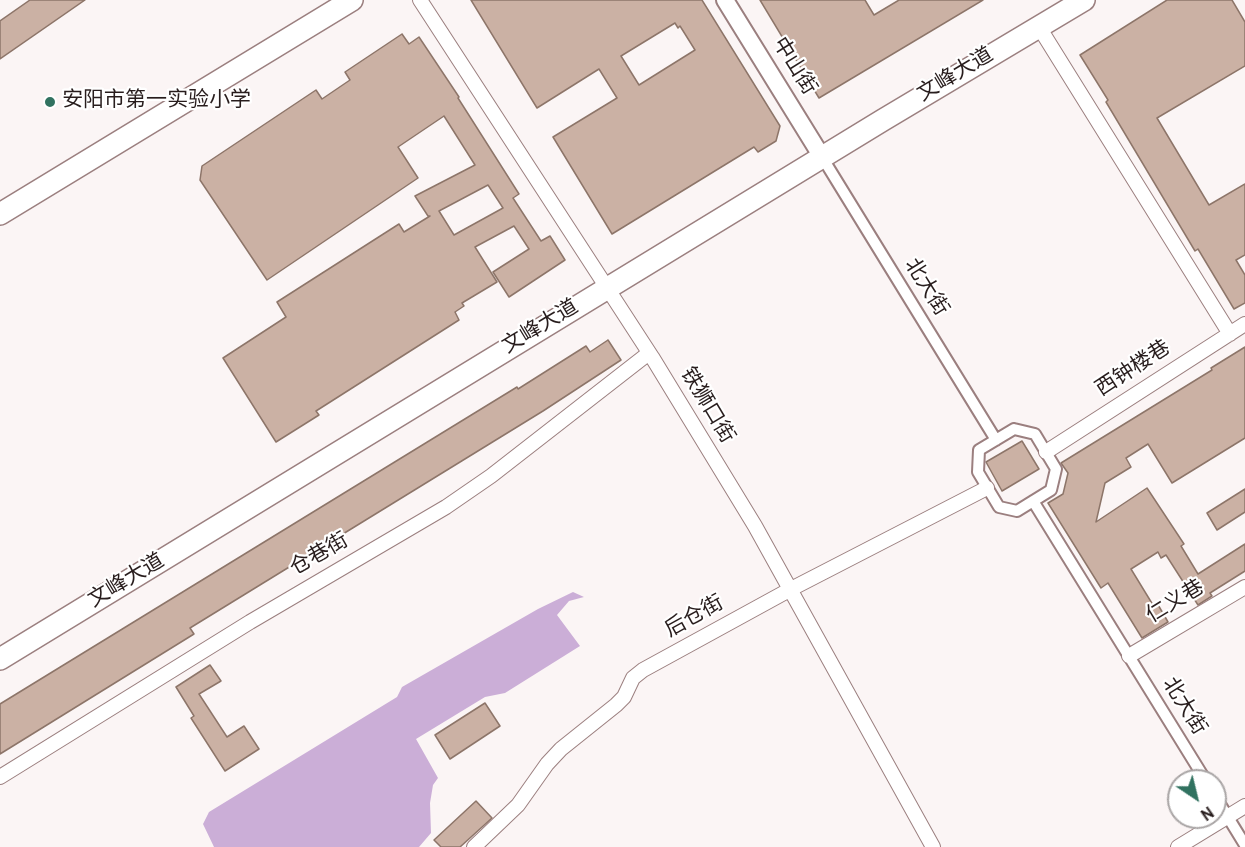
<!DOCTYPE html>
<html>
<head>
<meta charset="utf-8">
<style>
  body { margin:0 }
  #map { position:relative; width:1245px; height:847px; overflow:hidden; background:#fbf5f5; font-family:Overpass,sans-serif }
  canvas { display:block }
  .north { position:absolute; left:1167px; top:769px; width:60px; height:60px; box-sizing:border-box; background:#fff; border:2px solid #a9a5a5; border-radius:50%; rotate:145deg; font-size:16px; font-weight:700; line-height:24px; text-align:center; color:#281d1d }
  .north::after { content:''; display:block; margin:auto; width:21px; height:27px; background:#317260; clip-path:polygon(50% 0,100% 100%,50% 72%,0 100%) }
</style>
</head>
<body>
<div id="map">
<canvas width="1245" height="847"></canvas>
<div class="north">N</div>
</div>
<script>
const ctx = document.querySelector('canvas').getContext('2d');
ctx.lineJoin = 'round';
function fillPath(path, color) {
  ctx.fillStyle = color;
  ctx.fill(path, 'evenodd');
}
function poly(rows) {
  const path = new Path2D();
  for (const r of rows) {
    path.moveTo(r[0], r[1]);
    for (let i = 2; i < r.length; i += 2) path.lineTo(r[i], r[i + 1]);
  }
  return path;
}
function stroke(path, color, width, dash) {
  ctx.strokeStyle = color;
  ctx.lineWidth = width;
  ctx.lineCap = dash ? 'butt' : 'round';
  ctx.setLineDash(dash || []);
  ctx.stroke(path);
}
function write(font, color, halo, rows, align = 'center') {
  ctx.font = font + ' Overpass,"Noto Sans SC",sans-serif';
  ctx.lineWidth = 4.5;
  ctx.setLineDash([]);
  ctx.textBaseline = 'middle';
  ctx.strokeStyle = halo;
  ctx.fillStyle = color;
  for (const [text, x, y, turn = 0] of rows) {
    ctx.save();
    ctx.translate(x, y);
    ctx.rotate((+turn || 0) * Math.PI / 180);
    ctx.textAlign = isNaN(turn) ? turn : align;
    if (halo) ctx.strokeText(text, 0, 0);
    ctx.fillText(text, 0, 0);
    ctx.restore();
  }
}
fillPath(poly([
  [573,592,584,597,569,601,557,615,580,646,505,693,485,697,416,739,438,778,433,785,430,803,431,833,419,847,214,847,203,824,209,812,397,697,402,687,538,609]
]), '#cbaed7');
const building = poly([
  [30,0,85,0,0,59,0,21,30,0],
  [471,0,702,0,780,126,776,141,758,152,754,147,612,234,553,137,617,98,599,69,537,108,471,0],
  [675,23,678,28,680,26,695,50,639,85,621,56,675,23],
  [760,0,865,0,874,15,899,0,983,0,819,98,760,0],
  [1167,0,1232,0,1245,22,1245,66,1157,118,1209,205,1245,184,1245,255,1236,260,1245,275,1245,303,1234,309,1198,249,1195,251,1106,102,1108,100,1080,55,1167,0],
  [402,34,409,44,419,37,459,97,458,98,519,194,513,198,541,241,550,236,565,260,509,297,493,272,529,249,514,226,475,247,497,282,462,303,464,306,455,312,459,320,316,411,319,415,276,442,223,358,286,317,277,302,399,224,404,232,430,216,428,216,415,196,475,165,444,116,398,147,418,178,267,280,200,180,202,166,316,90,322,99,350,80,345,72,402,34],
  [488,185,503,208,454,235,439,211,488,185],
  [608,340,621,360,543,411,190,628,194,634,0,754,0,704,517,387,518,389,586,346,590,352,608,340],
  [1245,347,1245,438,1172,483,1148,444,1126,458,1131,467,1105,483,1096,522,1147,488,1184,544,1181,546,1198,574,1245,544,1245,571,1210,593,1212,596,1198,605,1166,555,1161,558,1158,552,1131,569,1153,605,1157,603,1168,622,1142,638,1108,583,1101,588,1048,503,1063,494,1068,473,1061,463,1212,370,1211,368,1245,347],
  [1022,441,1039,469,1002,491,986,462,1022,441],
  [1245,489,1245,512,1217,530,1207,513,1245,489],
  [210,665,221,681,199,694,227,737,244,726,259,749,225,771,191,718,194,716,176,687,210,665],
  [485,703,500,726,450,759,435,735,485,703],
  [476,801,492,818,460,847,441,847,434,840,476,801]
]);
fillPath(building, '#cbb1a4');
stroke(building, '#8d7569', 1.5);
const pedestrian = poly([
  [822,157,996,440],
  [1014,429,1035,434,1056,469,1051,490,1017,511,999,507,978,472,979,450,1014,429],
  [1033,501,1206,781],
  [1215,796,1245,845]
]);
const minor = poly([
  [420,0,652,357,755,526,933,847],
  [1039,27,1230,334],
  [1046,452,1245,324],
  [1129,656,1245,587],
  [0,777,250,622,446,507,491,476,649,353],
  [474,847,518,805,547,764,561,749,616,705,624,697,633,678,643,670,791,589,987,488],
  [1178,847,1245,806]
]);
const tertiary = poly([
  [725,0,822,157]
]);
const primary = poly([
  [0,214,352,0],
  [0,659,883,120,1084,0]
]);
stroke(pedestrian, '#9b7f7f', 14);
stroke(minor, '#9b7f7f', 16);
stroke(tertiary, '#9b7f7f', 20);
stroke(primary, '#9b7f7f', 24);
stroke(pedestrian, '#fff', 10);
stroke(minor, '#fff', 14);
stroke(tertiary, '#fff', 16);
stroke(primary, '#fff', 21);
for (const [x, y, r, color] of [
  [50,102,6,"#317260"]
]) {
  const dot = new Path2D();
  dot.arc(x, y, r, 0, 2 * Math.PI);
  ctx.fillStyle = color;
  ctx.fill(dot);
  stroke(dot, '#fff', 2);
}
write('21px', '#281d1d', '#fff', [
  ["中山街",793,67,58],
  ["文峰大道",956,76,-31],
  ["北大街",925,288,58],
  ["文峰大道",541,328,-31],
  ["西钟楼巷",1134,370,-33],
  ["铁狮口街",706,406,59],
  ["仓巷街",320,556,-30],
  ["文峰大道",127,582,-31],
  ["仁义巷",1176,603,-31],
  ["后仓街",695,618,-29],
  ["北大街",1183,707,58]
]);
write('21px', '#281d1d', '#fff', [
  ["安阳市第一实验小学",62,102]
], 'left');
</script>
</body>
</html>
